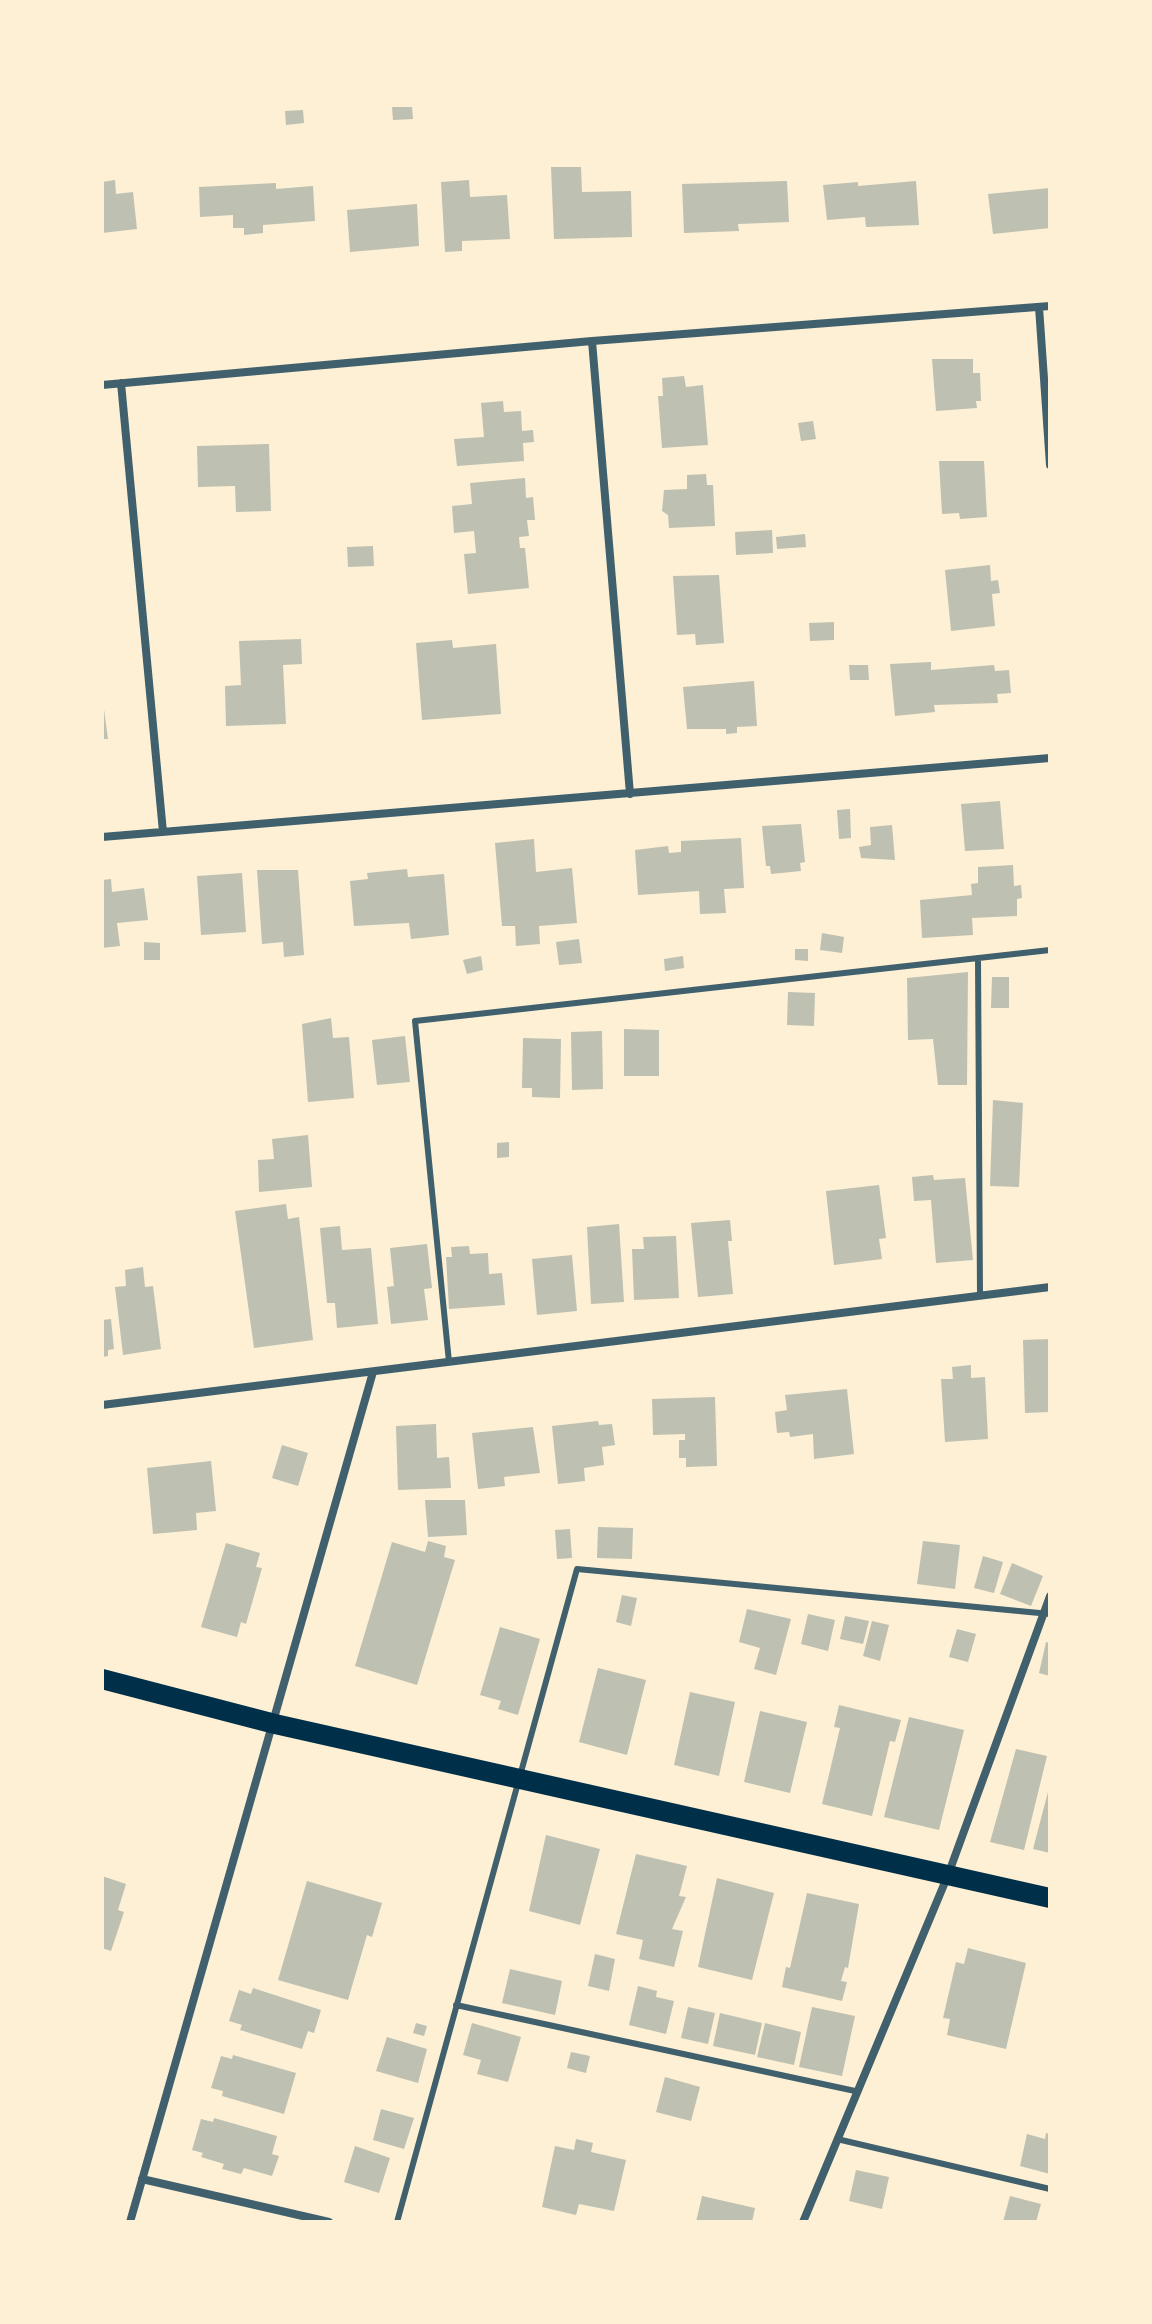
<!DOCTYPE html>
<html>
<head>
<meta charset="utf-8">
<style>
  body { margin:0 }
  #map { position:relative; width:1152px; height:2324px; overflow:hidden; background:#fdf0d5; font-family:Quicksand,sans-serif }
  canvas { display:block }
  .frame { position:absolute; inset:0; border:104px solid #fdf0d5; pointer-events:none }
</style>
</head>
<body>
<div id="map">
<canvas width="1152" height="2324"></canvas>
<div class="frame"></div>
</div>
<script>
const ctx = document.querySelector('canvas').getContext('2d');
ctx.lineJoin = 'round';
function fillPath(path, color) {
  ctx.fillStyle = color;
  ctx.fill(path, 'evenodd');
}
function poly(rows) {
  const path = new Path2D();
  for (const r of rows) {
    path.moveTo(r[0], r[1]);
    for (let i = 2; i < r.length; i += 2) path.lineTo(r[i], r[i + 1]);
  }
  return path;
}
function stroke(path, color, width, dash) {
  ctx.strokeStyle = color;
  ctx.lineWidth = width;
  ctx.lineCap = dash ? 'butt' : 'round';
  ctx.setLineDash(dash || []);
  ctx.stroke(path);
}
fillPath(poly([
  [392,107,412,107,413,119,393,120],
  [303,110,304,123,286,125,285,111],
  [551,167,581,167,582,192,631,191,632,237,554,239],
  [115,180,116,194,133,192,137,229,102,233,102,182],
  [469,180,470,197,507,195,510,239,462,241,462,251,445,252,441,182],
  [787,181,789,222,738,224,739,231,684,233,682,184],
  [916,181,919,225,866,227,865,217,827,220,823,185,858,182,858,186],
  [276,183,276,189,313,186,315,221,263,225,263,233,244,235,244,228,233,228,233,215,200,217,199,187],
  [1050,188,1050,228,993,234,988,194],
  [417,204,419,246,350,252,347,210],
  [932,359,973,359,973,373,980,373,981,401,976,401,977,408,936,411],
  [684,376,686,387,703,385,708,445,662,448,658,396,663,396,662,378],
  [503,401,504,412,521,411,522,431,533,430,534,442,523,443,524,461,457,466,454,439,484,437,481,403],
  [813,421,816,439,801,441,798,423],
  [269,444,271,511,236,512,235,486,198,487,197,446],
  [939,461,984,461,987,517,960,519,959,513,942,514],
  [706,474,707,485,713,485,715,526,669,528,668,515,662,511,664,490,687,489,687,475],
  [525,478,526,498,533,497,535,520,527,520,529,536,519,537,520,548,525,548,529,588,468,594,464,554,476,553,474,531,454,533,452,506,472,504,470,483],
  [772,530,773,553,736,555,735,532],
  [805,534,806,547,777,549,776,537],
  [373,546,374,566,348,567,347,547],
  [990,565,991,581,998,580,1000,593,992,594,995,626,951,631,945,570],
  [719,575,724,643,696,645,695,634,677,635,673,576],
  [834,622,834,640,810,641,809,623],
  [301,639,302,664,283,665,286,724,226,726,225,686,241,685,239,641],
  [452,640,453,648,496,644,501,714,422,720,416,643],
  [931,662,931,670,994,665,995,671,1009,670,1011,693,997,694,998,703,934,705,935,712,895,716,890,664],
  [849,665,868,665,869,680,850,680],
  [754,681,757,726,737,727,737,733,726,734,726,729,687,729,683,687],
  [102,695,108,739,102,739],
  [1000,801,1004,849,965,851,961,804],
  [850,809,851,838,839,839,837,810],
  [801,824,805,862,800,863,801,871,771,874,770,866,766,866,762,826],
  [892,825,895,860,861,858,859,847,871,845,870,827],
  [741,838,744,888,724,889,726,913,700,914,699,891,638,895,635,850,668,846,669,853,681,852,681,841],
  [534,839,536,872,572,868,577,923,539,926,540,944,516,946,515,926,502,926,495,843],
  [1013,865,1014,886,1021,885,1022,898,1017,899,1017,916,972,918,973,935,922,938,920,900,972,895,971,884,978,883,978,867],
  [407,869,408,877,444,874,449,935,411,939,409,923,354,926,350,881,368,879,367,873],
  [257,870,298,870,304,955,284,957,283,942,262,944],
  [242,873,246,932,201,935,197,876],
  [111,879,112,892,144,888,148,920,117,923,120,946,102,948,102,880],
  [822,933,844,937,842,953,820,950],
  [579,939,582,963,559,965,556,942],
  [144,942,160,943,160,960,144,960],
  [795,949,808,949,808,961,795,960],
  [481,956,483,970,467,974,463,960],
  [683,956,684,968,665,971,664,959],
  [968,972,967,1085,938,1085,933,1039,908,1040,907,978],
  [992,977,1009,977,1009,1008,991,1008],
  [788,992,815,993,814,1026,787,1025],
  [331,1018,333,1038,349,1037,354,1098,308,1102,302,1024],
  [624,1029,659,1030,659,1076,624,1076],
  [602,1031,603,1089,572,1090,571,1032],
  [405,1036,410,1082,377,1085,372,1040],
  [523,1038,561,1039,560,1098,532,1097,532,1088,522,1088],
  [993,1100,1023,1103,1019,1187,990,1186],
  [308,1135,312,1187,259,1192,258,1160,274,1159,272,1139],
  [509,1142,509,1157,497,1158,497,1143],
  [933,1175,934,1180,965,1178,973,1260,936,1263,931,1200,914,1201,912,1177],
  [879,1185,886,1238,879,1239,882,1259,834,1265,826,1191],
  [286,1204,288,1219,299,1217,313,1340,254,1348,235,1211],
  [730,1220,732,1241,728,1241,733,1294,698,1297,691,1223],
  [619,1224,624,1302,591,1304,587,1227],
  [340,1226,342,1250,371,1248,378,1324,337,1328,335,1303,327,1303,320,1228],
  [676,1236,679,1298,634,1300,632,1249,644,1249,643,1237],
  [427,1244,432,1288,424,1289,428,1320,391,1324,387,1287,394,1286,390,1248],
  [469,1246,470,1254,488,1253,489,1274,502,1273,505,1305,449,1309,446,1257,452,1257,451,1247],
  [572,1255,577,1311,537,1315,532,1259],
  [143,1267,145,1287,153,1286,161,1349,123,1355,115,1287,126,1286,125,1270],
  [111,1319,114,1349,108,1350,108,1356,102,1357,102,1320],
  [1050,1339,1050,1412,1025,1413,1023,1340],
  [971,1365,971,1378,985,1377,988,1439,945,1442,941,1379,953,1379,952,1367],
  [847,1389,854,1454,814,1459,813,1434,790,1437,789,1432,777,1433,775,1412,787,1410,785,1395],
  [715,1397,717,1466,686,1467,686,1458,679,1458,679,1440,685,1440,685,1434,653,1435,652,1399],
  [598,1421,599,1425,612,1424,615,1445,602,1447,604,1465,584,1468,585,1481,558,1484,552,1426],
  [436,1424,437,1458,449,1457,451,1488,398,1490,396,1426],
  [533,1427,540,1473,504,1477,505,1486,478,1489,472,1433],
  [282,1445,308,1453,298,1486,272,1478],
  [211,1461,216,1511,196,1513,197,1530,153,1534,147,1468],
  [425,1500,465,1500,467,1535,428,1537],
  [598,1527,633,1528,632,1559,597,1558],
  [570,1529,572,1558,557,1559,555,1530],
  [428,1541,446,1546,444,1557,455,1560,417,1685,355,1666,392,1542,425,1552],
  [923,1541,960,1545,955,1589,917,1584],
  [226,1543,260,1553,256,1567,262,1568,246,1624,241,1622,237,1637,201,1627],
  [983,1556,1003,1562,994,1593,974,1588],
  [1012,1563,1043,1576,1031,1606,1000,1594],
  [622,1595,637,1598,631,1626,616,1622],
  [747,1609,791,1619,776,1675,754,1669,760,1648,739,1642],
  [808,1614,835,1620,828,1651,801,1644],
  [845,1616,869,1621,863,1644,840,1639],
  [872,1621,889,1625,880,1661,863,1656],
  [500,1627,540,1639,518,1715,498,1709,501,1701,480,1695],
  [957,1629,976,1634,968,1662,949,1657],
  [1046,1642,1050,1643,1050,1676,1039,1673],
  [598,1668,646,1680,627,1755,579,1742],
  [690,1692,735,1702,719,1776,674,1765],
  [839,1705,901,1720,895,1742,890,1741,872,1816,822,1804,840,1728,834,1727],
  [760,1711,807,1722,790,1793,744,1782],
  [909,1717,964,1730,939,1830,884,1817],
  [1016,1749,1047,1756,1024,1850,990,1842],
  [1049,1788,1050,1788,1050,1853,1033,1849],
  [546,1835,600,1849,580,1925,529,1911],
  [636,1854,687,1866,679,1896,686,1897,672,1929,683,1931,674,1967,639,1959,643,1940,616,1934],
  [102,1876,126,1884,118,1910,124,1912,111,1951,102,1948],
  [717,1878,774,1893,752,1980,698,1967],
  [307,1881,382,1903,372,1937,367,1935,348,2000,278,1980],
  [807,1893,859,1904,848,1968,845,1967,841,1981,847,1982,842,2001,782,1987,786,1967,790,1968],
  [968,1948,1026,1963,1006,2049,947,2035,950,2019,943,2018,956,1962,964,1964],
  [595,1954,615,1959,609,1991,588,1986],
  [510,1969,562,1981,555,2015,502,2003],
  [638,1986,657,1991,656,1997,674,2001,666,2034,629,2025],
  [253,1988,321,2010,314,2033,308,2031,302,2049,240,2030,242,2025,229,2021,239,1990,251,1994],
  [688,2007,715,2013,708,2044,681,2038],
  [812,2007,855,2016,842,2076,799,2067],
  [720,2013,762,2023,755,2055,713,2046],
  [416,2023,427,2026,424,2036,413,2033],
  [472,2023,521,2037,508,2082,477,2074,481,2060,463,2055],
  [765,2023,801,2032,794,2065,757,2057],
  [387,2037,427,2049,418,2083,376,2071],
  [571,2052,590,2056,586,2073,567,2068],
  [233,2055,296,2073,284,2114,222,2096,223,2091,211,2088,221,2056,232,2059],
  [665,2077,700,2087,691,2121,656,2112],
  [381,2109,414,2118,404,2149,373,2140],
  [214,2118,277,2136,272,2154,279,2156,272,2176,244,2168,241,2174,222,2169,224,2164,201,2157,203,2153,192,2150,201,2119,213,2122],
  [1046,2133,1050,2134,1050,2174,1020,2166,1027,2134,1045,2139],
  [576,2139,593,2143,591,2152,626,2160,614,2211,579,2204,576,2215,542,2207,555,2146,574,2150],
  [355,2146,390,2158,379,2193,344,2182],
  [856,2170,889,2177,882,2209,849,2201],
  [702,2196,755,2208,752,2222,696,2222],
  [1010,2196,1041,2204,1036,2222,1003,2222]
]), '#bec0b2');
stroke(poly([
  [978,958,980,1296],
  [449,1362,415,1021,1050,950],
  [456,2005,855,2091],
  [837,2139,1050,2189],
  [397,2222,577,1569,1050,1614]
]), '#3f606c', 6);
stroke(poly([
  [1039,307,1050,465],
  [592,341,630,794],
  [121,383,163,832],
  [102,385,592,341,1050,306],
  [102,837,1050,758],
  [102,1405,1050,1287],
  [142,2179,329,2222],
  [130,2222,373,1372],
  [803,2222,948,1875,1050,1596]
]), '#3f606c', 8);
stroke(poly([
  [102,1679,275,1724,1050,1898]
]), '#003049', 20);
</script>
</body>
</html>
